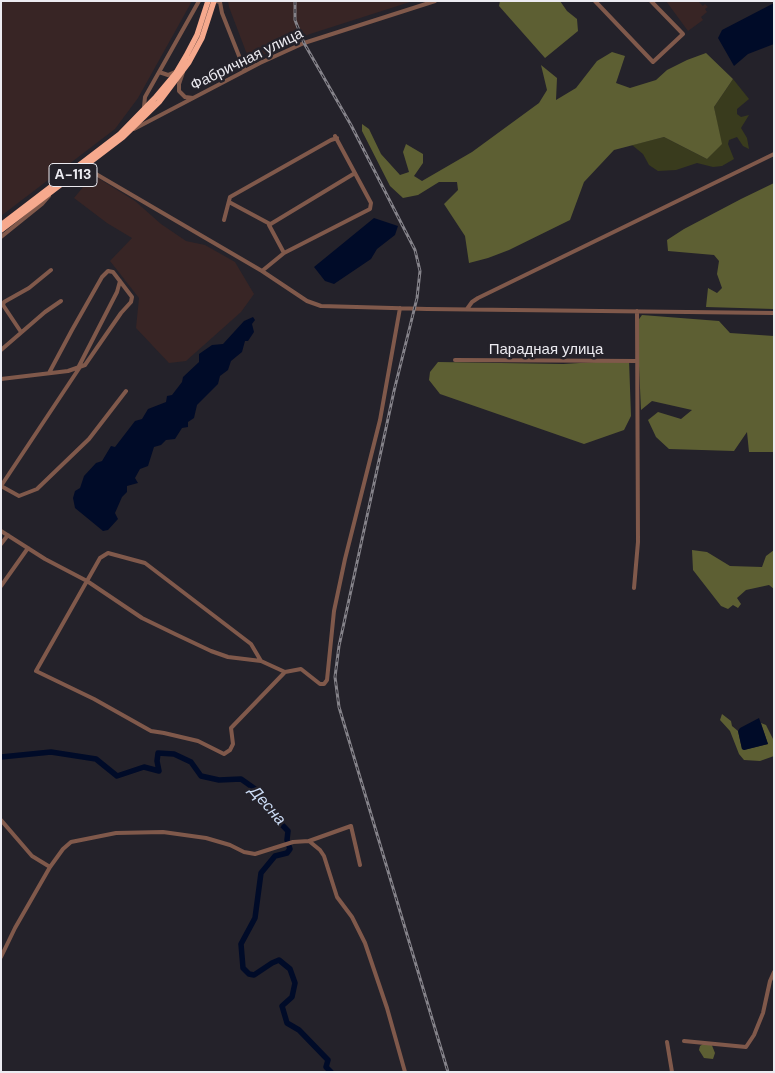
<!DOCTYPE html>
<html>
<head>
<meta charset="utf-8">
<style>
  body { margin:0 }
  #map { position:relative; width:775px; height:1073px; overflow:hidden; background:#24222a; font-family:"DM Sans",sans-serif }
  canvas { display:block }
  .frame { position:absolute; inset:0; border:2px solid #ecebf1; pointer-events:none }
</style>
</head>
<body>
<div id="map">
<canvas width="775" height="1073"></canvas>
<div class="frame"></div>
</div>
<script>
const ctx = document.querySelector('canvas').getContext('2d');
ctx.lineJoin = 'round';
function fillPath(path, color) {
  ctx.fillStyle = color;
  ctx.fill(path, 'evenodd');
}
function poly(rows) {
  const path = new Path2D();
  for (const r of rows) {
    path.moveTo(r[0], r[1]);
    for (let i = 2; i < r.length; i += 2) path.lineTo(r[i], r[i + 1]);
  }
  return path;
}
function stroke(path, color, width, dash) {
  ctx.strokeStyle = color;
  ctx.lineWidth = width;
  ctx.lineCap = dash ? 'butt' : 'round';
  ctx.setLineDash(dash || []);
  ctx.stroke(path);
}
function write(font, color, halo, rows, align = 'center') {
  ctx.font = font + ' "DM Sans",sans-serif';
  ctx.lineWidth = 5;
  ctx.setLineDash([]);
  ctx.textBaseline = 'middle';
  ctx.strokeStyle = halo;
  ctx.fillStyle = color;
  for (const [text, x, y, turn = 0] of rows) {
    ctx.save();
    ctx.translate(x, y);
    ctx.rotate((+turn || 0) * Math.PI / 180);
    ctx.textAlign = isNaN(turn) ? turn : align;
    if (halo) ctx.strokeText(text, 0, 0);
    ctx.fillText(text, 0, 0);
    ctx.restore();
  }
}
fillPath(poly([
  [1,1,192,1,138,98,115,129,1,216],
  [228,1,413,1,310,34,254,59,248,57,229,7],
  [666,1,698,1,703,6,705,4,708,7,705,9,707,12,701,17,703,20,688,31],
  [93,175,135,201,161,224,186,241,205,245,235,262,254,294,241,312,186,361,169,363,136,328,139,298,110,261,132,238,107,223,74,198]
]), '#382525');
fillPath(poly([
  [733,79,749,99,737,109,737,114,741,117,749,115,741,128,747,138,749,149,743,146,737,137,729,140,728,144,734,159,722,166,713,167,697,163,676,170,658,171,649,165,643,154,632,145,664,137,707,159,721,144,714,107]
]), '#393b1d');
fillPath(poly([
  [500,1,560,1,567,11,577,19,578,31,545,58,499,6],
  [612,52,625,56,616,83,630,88,656,80,667,70,687,60,706,53,733,79,714,107,722,144,707,159,664,137,614,150,584,182,570,220,509,250,488,258,469,263,465,236,444,204,458,190,457,182,439,182,418,195,403,198,390,186,362,131,362,124,369,129,381,154,400,175,409,172,403,152,406,144,423,154,423,163,414,176,422,181,472,152,539,103,547,90,541,65,557,78,556,100,576,88,597,61],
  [774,183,774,309,706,307,708,288,717,293,722,288,717,274,719,261,714,255,668,251,667,240,684,229,741,199],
  [642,315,719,321,730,333,774,336,774,452,749,452,747,432,734,451,669,449,656,437,648,420,658,412,681,419,692,410,652,401,641,410,637,322],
  [629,360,631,416,624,430,584,444,440,394,429,380,430,372,438,362,563,364],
  [692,550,707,552,730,566,762,567,766,556,774,550,774,589,769,585,746,590,737,598,741,604,738,608,733,605,728,609,721,606,693,570],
  [722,714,731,721,732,726,738,731,742,749,744,750,768,744,761,723,766,725,774,741,774,756,760,761,744,760,739,754,730,731,720,720],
  [706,1042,711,1043,715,1053,713,1059,704,1058,699,1050,700,1046]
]), '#5d5f33');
fillPath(poly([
  [774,3,774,44,748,54,734,66,718,38,722,30],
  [374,218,398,226,395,235,377,249,371,259,334,284,325,281,314,267],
  [253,317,255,320,252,324,254,332,248,341,245,341,242,352,231,361,228,370,220,376,218,384,197,405,194,418,188,422,188,427,182,428,175,439,166,440,161,445,154,447,148,466,140,469,135,478,138,483,127,486,127,492,122,497,115,513,118,519,108,530,103,531,75,508,73,498,75,491,80,488,84,476,96,463,102,461,111,446,115,447,135,421,142,419,148,409,166,402,167,396,172,395,182,382,183,377,199,362,199,354,212,345,223,344,244,321],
  [759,718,768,744,744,750,742,749,738,731,740,728]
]), '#000b28');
stroke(poly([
  [1,757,51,752,96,759,117,776,144,767,159,771,157,761,158,753,174,754,191,762,201,776,219,780,241,779,258,791,263,805,288,831,287,840,290,849,287,853,275,856,261,873,255,918,241,944,243,968,249,974,254,975,272,963,279,960,290,969,295,983,292,997,282,1006,287,1023,299,1030,328,1060,326,1067,331,1072]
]), '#000b28', 5.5);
stroke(poly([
  [216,1,220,2,222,13,245,71],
  [595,1,653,62,683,34,651,1],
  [159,72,168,75,175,72],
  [183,72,179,84,179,91,185,97,193,98],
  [144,107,145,97,199,1],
  [134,129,260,63,304,43,435,1],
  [84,167,262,271,307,301,321,306,427,309,774,313],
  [229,202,270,224],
  [224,220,230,197,331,140,337,138],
  [1,237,42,204,49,196],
  [284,253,269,225,355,173],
  [262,271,284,253,370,209,371,203,335,136],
  [467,309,472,302,478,298,774,154],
  [21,332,3,305,4,302,29,288,51,270],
  [1,350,45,312,61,301],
  [455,360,637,361],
  [78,368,117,292,120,281],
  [1,379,43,374,68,371,85,365,121,313,131,302,132,297,113,272,108,271,102,277,72,330,49,373],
  [1,486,19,496,37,489,89,439,126,391],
  [1,486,80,367],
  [1,531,45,559,87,581,142,618,175,634,211,651,228,657,261,661],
  [1,544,8,535],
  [1,586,28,548],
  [634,588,638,542,637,311],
  [285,672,231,728,233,744,230,750,224,754,198,741,164,733,151,731,94,699,36,671,100,558,108,553,145,563,251,644,261,661,285,672,301,669,320,684,324,684,327,680,334,611,345,559,380,420,400,308],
  [1,820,32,856,50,867],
  [309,841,351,826,360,865],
  [1,957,15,928,50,867,63,849,71,842,116,833,163,832,206,838,230,845,244,852,255,854,293,842,309,841,320,850,324,856,337,897,352,917,365,943,387,1008,405,1072],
  [684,1041,746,1047,754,1035,763,1013,770,981,774,972],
  [667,1042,672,1072]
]), '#80594b', 4);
stroke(poly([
  [1,225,120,134,155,98,176,73,186,56,197,35,208,1],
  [1,230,123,137,159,102,189,62,202,38,214,1]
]), '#f6a98d', 5.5);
const rail = poly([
  [295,1,295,20,304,43,351,125,415,250,420,271,417,298,394,391,339,646,335,677,339,707,448,1072]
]);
stroke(rail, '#85838a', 3);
stroke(rail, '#24222a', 1, [4]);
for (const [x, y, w] of [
  [73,175,48]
]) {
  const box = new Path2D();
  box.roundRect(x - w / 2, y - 11.5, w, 23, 4);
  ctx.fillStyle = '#24222a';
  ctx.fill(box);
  stroke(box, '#ecebf1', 1);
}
write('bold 14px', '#ecebf1', null, [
  ["А-113",73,175]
]);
write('15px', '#ecebf1', '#24222a', [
  ["Фабричная улица",247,60,-26],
  ["Парадная улица",546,350]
]);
write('italic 16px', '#cadaf3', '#24222a', [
  ["Десна",267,806,49]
]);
</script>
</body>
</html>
